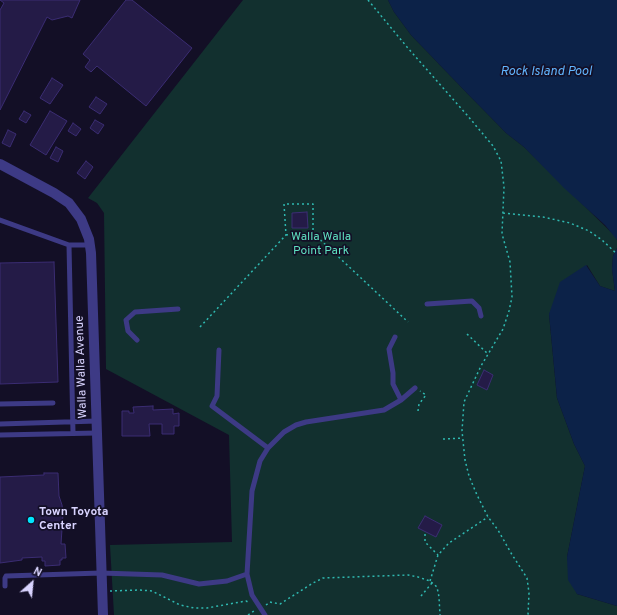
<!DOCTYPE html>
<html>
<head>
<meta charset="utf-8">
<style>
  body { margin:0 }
  #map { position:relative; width:617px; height:615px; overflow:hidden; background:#130f26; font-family:Overpass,sans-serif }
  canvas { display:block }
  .north { position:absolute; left:12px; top:563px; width:40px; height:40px; -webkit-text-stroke:3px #130f26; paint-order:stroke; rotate:27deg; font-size:11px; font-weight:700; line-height:16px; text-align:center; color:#d9d4ff }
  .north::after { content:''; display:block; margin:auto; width:14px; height:18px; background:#d9d4ff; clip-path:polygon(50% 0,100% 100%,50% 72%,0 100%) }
</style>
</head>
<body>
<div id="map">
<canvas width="617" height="615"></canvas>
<div class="north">N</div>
</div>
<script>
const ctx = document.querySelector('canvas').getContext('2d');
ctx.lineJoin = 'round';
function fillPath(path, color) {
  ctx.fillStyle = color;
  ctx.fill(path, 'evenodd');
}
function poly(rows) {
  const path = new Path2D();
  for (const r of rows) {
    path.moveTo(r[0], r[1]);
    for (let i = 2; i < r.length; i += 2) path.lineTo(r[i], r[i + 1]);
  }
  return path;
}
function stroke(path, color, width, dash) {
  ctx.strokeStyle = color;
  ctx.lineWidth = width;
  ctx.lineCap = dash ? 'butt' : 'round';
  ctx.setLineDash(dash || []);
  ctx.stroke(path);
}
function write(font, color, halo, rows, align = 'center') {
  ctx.font = font + ' Overpass,sans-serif';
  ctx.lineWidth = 3.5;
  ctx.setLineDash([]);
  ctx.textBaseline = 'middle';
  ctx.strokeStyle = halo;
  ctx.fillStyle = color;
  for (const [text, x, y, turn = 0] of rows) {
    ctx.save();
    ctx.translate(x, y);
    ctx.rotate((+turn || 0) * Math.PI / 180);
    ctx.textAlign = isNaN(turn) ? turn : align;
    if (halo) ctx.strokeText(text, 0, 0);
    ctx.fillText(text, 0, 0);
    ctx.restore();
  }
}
fillPath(poly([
  [243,0,388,0,394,12,411,35,462,88,506,133,524,147,615,236,617,240,617,248,613,256,612,269,615,291,600,286,587,265,549,314,557,398,574,444,585,466,567,557,577,594,617,606,617,615,114,615,110,545,232,542,229,435,106,369,104,213,97,203,88,198]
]), '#12302f');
fillPath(poly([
  [388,0,617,0,617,240,605,225,564,188,524,147,506,133,462,88,411,35,394,12],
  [617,248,617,606,577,594,568,580,567,557,585,466,574,444,557,398,549,314,560,282,586,265,600,286,615,291,612,269,613,256]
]), '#0c2248');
const building = poly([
  [0,0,80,0,72,18,68,16,52,20,47,17,0,110,0,10,4,3,0,0],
  [126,0,132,0,192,48,146,106,97,66,91,72,85,67,90,60,83,54,126,0],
  [52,78,63,85,50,104,40,98,52,78],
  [96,97,107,104,100,114,89,107,96,97],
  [24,111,31,115,26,123,19,119,24,111],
  [50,111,67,121,46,155,30,145,50,111],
  [95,120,104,125,98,134,90,128,95,120],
  [73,123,81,129,76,136,68,131,73,123],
  [8,130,16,134,10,147,2,143,8,130],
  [56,147,63,151,58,162,50,158,56,147],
  [86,161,93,167,85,179,77,173,86,161],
  [307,212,308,228,292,228,292,213,307,212],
  [54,262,58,382,0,384,0,263,54,262],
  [484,370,493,375,487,390,477,385,484,370],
  [153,406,153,410,173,409,173,414,179,413,179,426,174,426,174,434,162,434,162,424,149,424,150,436,122,436,122,411,129,411,129,413,134,413,133,407,153,406],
  [44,473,58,473,59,496,62,505,63,514,61,544,65,544,66,558,62,558,62,560,60,560,60,565,45,566,45,561,42,561,42,557,22,558,22,560,0,563,0,477,44,475,44,473],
  [425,516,442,525,436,537,418,528,425,516]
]);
fillPath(building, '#241b47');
stroke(building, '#3b2d73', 1);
stroke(poly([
  [368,0,407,47,467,115,493,146,501,161,504,187,502,234,510,262,512,297,509,311,503,329,481,366,464,402,462,431,465,460,469,476,477,495,488,517,498,530,511,553,527,578,529,593,528,615],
  [503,213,543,217,570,223,589,231,602,240,617,254],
  [286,235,313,233],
  [200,327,286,235,284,204,313,204,313,233,408,322],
  [467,334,488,354],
  [418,411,419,404,426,395,420,391],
  [443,439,463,438],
  [425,534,425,542,438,555],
  [430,581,438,555,449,543,488,517],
  [110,591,140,590,152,591,180,605,194,608,207,608,246,601,248,602],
  [421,596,432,583],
  [266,605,270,602,280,604,313,583,323,578,408,575,418,577,430,581,437,587,439,597,440,615],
  [248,615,254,611]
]), '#2fb8b0', 1.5, [2, 3]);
stroke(poly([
  [0,220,69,245,90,245],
  [69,245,73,433],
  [427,304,472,301,479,308,481,316],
  [395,337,389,349,393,373,393,384,401,400],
  [137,340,128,331,126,320,135,312,178,309],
  [219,350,217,396,212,406,268,448],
  [0,404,53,403],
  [0,424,97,421],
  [0,435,97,433],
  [5,586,5,578,6,576,101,573,162,575,199,584,227,581,247,574],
  [265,615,252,595,247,574,252,491,260,461,268,448,284,432,296,425,306,422,384,410,401,400,415,388]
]), '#3d3a85', 5);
stroke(poly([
  [0,164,54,193,69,203,81,219,89,239,91,253,103,615]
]), '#3d3a85', 10);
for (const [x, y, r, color] of [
  [31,520,4,"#00e5ff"]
]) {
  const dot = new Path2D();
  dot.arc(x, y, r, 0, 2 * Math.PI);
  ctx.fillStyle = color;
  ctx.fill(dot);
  stroke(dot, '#130f26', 1.5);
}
write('12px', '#5fe0c0', '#130f26', [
  ["Walla Walla",321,238],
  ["Point Park",321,252]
]);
write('12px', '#d9d4ff', '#130f26', [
  ["Walla Walla Avenue",82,367,-92]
]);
write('bold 12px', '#d9d4ff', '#130f26', [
  ["Town Toyota",39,513],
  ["Center",39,527]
], 'left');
write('italic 13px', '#62b6ff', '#130f26', [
  ["Rock Island Pool",546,72]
]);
</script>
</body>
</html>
